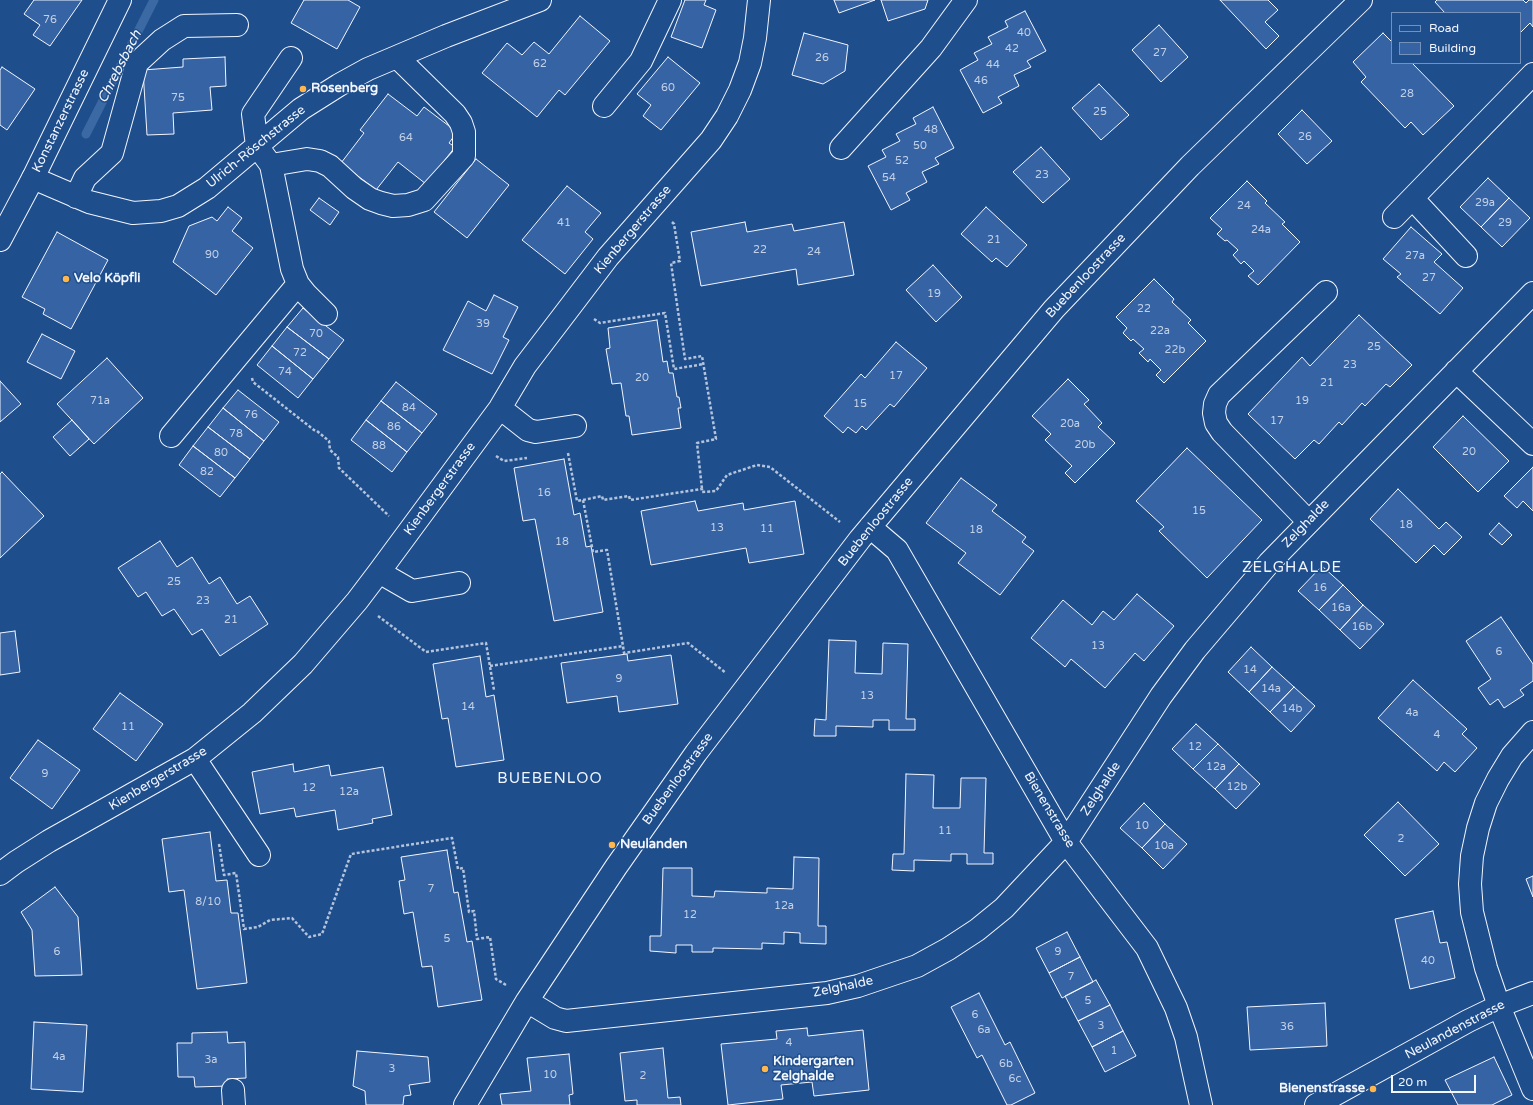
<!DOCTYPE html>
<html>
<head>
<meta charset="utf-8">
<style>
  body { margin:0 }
  #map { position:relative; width:1533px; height:1105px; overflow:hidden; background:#1f4e8c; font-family:"Varela Round",sans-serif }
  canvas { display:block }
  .legend { position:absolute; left:1391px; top:12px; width:130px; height:52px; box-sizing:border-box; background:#1f4e8c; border:1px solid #7391ba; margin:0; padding:5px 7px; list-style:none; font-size:12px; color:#f2f6ff }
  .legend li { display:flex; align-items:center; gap:8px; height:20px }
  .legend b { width:20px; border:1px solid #7391ba }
  .scale { position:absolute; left:1391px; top:1075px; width:85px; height:18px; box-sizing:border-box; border:2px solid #f2f6ff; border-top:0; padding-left:5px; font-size:12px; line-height:14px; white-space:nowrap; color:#f2f6ff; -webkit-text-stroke:3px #1f4e8c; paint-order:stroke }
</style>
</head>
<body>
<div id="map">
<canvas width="1533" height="1105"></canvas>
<ul class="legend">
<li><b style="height:5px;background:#1f4e8c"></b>Road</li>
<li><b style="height:11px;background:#3563a3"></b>Building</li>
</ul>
<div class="scale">20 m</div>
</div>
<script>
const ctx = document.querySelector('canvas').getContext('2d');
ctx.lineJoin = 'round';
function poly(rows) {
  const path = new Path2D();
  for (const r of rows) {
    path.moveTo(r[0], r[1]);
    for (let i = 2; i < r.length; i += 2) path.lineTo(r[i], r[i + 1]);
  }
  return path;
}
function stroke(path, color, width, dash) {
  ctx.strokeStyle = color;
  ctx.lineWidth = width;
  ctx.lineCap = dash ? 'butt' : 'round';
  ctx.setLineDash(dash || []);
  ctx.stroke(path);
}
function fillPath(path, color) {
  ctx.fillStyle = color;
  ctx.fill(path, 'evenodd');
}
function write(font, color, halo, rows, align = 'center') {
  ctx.font = font + ' "Varela Round",sans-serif';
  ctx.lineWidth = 3;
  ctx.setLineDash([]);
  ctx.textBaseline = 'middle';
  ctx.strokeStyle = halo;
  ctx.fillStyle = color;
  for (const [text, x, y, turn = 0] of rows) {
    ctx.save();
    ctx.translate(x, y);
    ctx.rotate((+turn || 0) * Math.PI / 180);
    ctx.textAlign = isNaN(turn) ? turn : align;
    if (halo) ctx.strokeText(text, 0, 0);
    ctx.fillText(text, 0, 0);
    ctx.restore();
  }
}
stroke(poly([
  [86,134,154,0]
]), '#3b69a3', 9);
const building = poly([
  [34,0,82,0,50,46,33,35,40,25,24,14,34,0],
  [304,0,348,0,360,7,337,49,291,23,304,0],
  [685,0,706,0,704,5,716,10,702,48,671,37,685,0],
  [834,0,875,0,839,13,834,0],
  [881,0,928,0,925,9,888,21,881,0],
  [1220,0,1268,0,1278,10,1265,22,1279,36,1266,49,1220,0],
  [1437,0,1523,0,1526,3,1529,0,1533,0,1533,27,1530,23,1520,33,1520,13,1445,13,1435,2,1437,0],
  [1025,11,1046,51,1027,61,1031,67,1014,75,1019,86,998,97,1002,103,983,113,960,70,978,60,974,53,992,44,988,37,1008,27,1005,21,1025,11],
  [580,16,610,41,565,95,559,90,537,117,482,73,507,43,522,55,534,42,549,54,580,16],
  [1159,25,1188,57,1161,82,1132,50,1159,25],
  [804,33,848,45,845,71,823,84,792,75,804,33],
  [1383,33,1392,42,1392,63,1412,63,1454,106,1423,135,1411,122,1405,128,1361,82,1366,77,1353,62,1383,33],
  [225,57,226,86,210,87,212,110,173,113,174,134,147,135,143,70,183,67,183,59,225,57],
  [668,57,700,83,661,130,643,116,651,105,637,94,668,57],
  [2,67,35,89,7,130,0,125,0,70,2,67],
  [1099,84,1129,115,1101,140,1072,108,1099,84],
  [388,94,417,116,424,107,457,132,449,143,455,147,426,184,398,162,376,190,341,163,364,133,360,130,388,94],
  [933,107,954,148,935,158,939,164,922,172,927,182,906,193,910,200,891,210,868,166,886,157,882,150,900,141,896,134,916,124,913,118,933,107],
  [1302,110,1332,141,1307,164,1278,134,1302,110],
  [1041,147,1070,179,1043,203,1013,172,1041,147],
  [476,159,509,185,467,238,434,212,476,159],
  [1488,178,1509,198,1481,227,1460,207,1488,178],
  [1247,181,1267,201,1265,203,1285,222,1282,224,1300,242,1258,285,1248,276,1254,271,1244,261,1241,264,1233,255,1238,250,1227,240,1225,241,1217,234,1222,229,1210,218,1247,181],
  [567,186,601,213,585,232,593,239,565,274,522,240,567,186],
  [319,198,339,212,330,225,310,210,319,198],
  [1509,198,1530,218,1502,247,1481,227,1509,198],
  [228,207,242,218,232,231,253,248,216,295,173,262,189,226,212,217,217,221,228,207],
  [986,207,1027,245,1007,267,996,258,992,262,961,234,986,207],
  [745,222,747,232,792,224,794,231,844,222,854,275,798,285,796,269,701,286,691,232,745,222],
  [1411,227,1442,254,1434,262,1463,288,1440,314,1397,277,1401,274,1383,259,1411,227],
  [57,232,108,260,71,329,43,314,45,309,22,297,57,232],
  [933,265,962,297,936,322,906,290,933,265],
  [1154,279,1174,299,1172,302,1191,320,1188,323,1206,341,1164,383,1156,375,1161,370,1150,359,1148,362,1139,353,1144,349,1133,339,1131,341,1123,333,1127,328,1116,317,1154,279],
  [494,295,518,307,503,337,509,340,492,374,443,350,468,301,486,311,494,295],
  [303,308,344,340,329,359,287,327,303,308],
  [1359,315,1412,365,1390,387,1386,384,1365,406,1362,403,1342,425,1339,422,1319,444,1314,440,1295,459,1248,414,1302,357,1310,366,1359,315],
  [657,320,663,362,667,361,669,373,673,373,677,397,679,397,681,408,678,408,681,428,632,435,629,416,626,416,621,383,612,384,606,349,610,348,608,328,657,320],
  [287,327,329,359,313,379,272,346,287,327],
  [42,334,75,351,61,379,27,362,42,334],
  [896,342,927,368,894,407,890,404,866,430,862,426,856,433,848,427,843,433,824,416,861,374,865,378,896,342],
  [272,346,313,379,298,398,257,365,272,346],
  [107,358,143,398,94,444,57,404,107,358],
  [1068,379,1089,400,1084,404,1102,423,1098,427,1115,443,1075,483,1065,473,1072,466,1045,440,1051,434,1032,416,1068,379],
  [0,381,21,404,0,422,0,381],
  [396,382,437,414,422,433,381,401,396,382],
  [238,390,279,422,264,441,223,408,238,390],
  [381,401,422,433,407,452,366,420,381,401],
  [223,408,264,441,250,459,208,427,223,408],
  [1463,416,1509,461,1478,492,1433,447,1463,416],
  [72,420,89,439,70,456,53,437,72,420],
  [366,420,407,452,392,472,351,440,366,420],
  [208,427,250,459,235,478,193,446,208,427],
  [193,446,235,478,220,497,179,465,193,446],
  [1187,448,1262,520,1207,578,1159,531,1164,527,1136,501,1187,448],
  [564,459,574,515,580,513,586,547,591,546,603,612,554,621,535,519,523,521,514,468,564,459],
  [1533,467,1533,511,1523,501,1517,508,1504,496,1533,467],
  [2,472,44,516,0,558,0,474,2,472],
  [961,478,997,505,992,511,1026,537,1022,542,1034,551,1000,595,958,563,966,553,926,523,961,478],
  [1398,489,1439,529,1446,522,1462,537,1444,555,1434,545,1416,563,1370,519,1398,489],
  [695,501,698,511,743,503,744,510,795,501,804,554,749,563,746,548,651,565,641,511,695,501],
  [1499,523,1512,535,1502,545,1489,534,1499,523],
  [160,541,177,567,192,557,209,584,220,577,237,604,250,596,268,624,220,656,202,629,192,635,174,609,162,616,146,592,138,597,118,568,160,541],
  [1322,566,1343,585,1319,610,1298,591,1322,566],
  [1343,585,1363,605,1340,630,1319,610,1343,585],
  [1137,594,1174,626,1144,661,1135,653,1105,688,1071,659,1065,667,1031,638,1063,600,1092,625,1103,611,1114,620,1137,594],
  [1363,605,1384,624,1360,649,1340,630,1363,605],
  [1501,617,1533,664,1533,681,1520,690,1524,695,1504,708,1498,699,1490,705,1478,688,1491,679,1466,641,1501,617],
  [15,631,20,672,0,675,0,633,15,631],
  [829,640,856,641,855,673,882,674,883,643,908,644,906,719,915,719,915,730,889,730,889,720,873,720,873,727,836,726,836,736,814,736,815,719,826,720,829,640],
  [1251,647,1272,667,1249,692,1228,672,1251,647],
  [627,654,628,661,671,655,678,704,619,712,617,696,567,703,561,663,627,654],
  [480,656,486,697,494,695,504,760,456,767,448,718,442,719,433,664,480,656],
  [1272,667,1294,687,1270,712,1249,692,1272,667],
  [1413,680,1467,729,1462,734,1477,748,1455,772,1444,762,1437,771,1378,718,1413,680],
  [1294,687,1315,706,1291,732,1270,712,1294,687],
  [120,693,163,724,136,761,93,729,120,693],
  [1196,724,1218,744,1193,769,1172,749,1196,724],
  [38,740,80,770,52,809,10,778,38,740],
  [1218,744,1239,764,1215,789,1193,769,1218,744],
  [293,764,294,772,329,765,331,776,383,767,392,815,372,819,373,823,338,830,335,810,296,817,294,808,260,814,252,772,293,764],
  [1239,764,1260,784,1236,809,1215,789,1239,764],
  [906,774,934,775,933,808,960,808,961,778,986,778,984,853,993,853,993,864,967,864,967,854,951,854,951,861,914,860,914,871,892,870,893,854,904,854,906,774],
  [1398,802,1439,844,1405,876,1364,835,1398,802],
  [1144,803,1165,824,1142,848,1120,828,1144,803],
  [1165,824,1187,844,1163,869,1142,848,1165,824],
  [210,832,216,881,227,880,231,913,238,913,247,983,197,989,184,890,169,892,162,839,210,832],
  [447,850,454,893,458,892,467,942,472,941,482,1000,438,1007,432,966,422,967,413,912,404,914,399,881,405,880,401,857,447,850],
  [794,857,819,858,818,926,826,926,826,944,800,943,800,933,784,932,784,944,762,943,762,949,713,948,713,952,692,952,692,945,676,945,676,953,650,951,650,936,661,936,663,868,692,868,692,896,714,897,715,891,767,893,767,888,793,889,794,857],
  [1533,876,1533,897,1526,879,1533,876],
  [55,887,78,917,82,975,35,976,32,930,21,912,55,887],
  [1433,911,1440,943,1447,942,1455,978,1410,989,1395,919,1433,911],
  [1067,932,1080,957,1049,973,1036,948,1067,932],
  [1080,957,1093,982,1062,998,1049,973,1080,957],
  [1096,980,1110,1005,1078,1021,1065,996,1096,980],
  [979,993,1005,1045,1010,1042,1035,1093,1011,1105,1007,1105,982,1055,977,1058,951,1007,979,993],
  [1325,1003,1327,1046,1250,1050,1247,1007,1325,1003],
  [1110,1005,1123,1031,1092,1047,1078,1021,1110,1005],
  [34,1022,87,1025,83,1092,31,1089,34,1022],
  [807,1028,808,1036,863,1030,869,1090,814,1096,812,1082,781,1085,783,1099,728,1105,721,1044,777,1039,776,1031,807,1028],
  [1123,1031,1136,1056,1105,1072,1092,1047,1123,1031],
  [227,1032,228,1043,245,1042,246,1078,227,1079,228,1086,195,1087,194,1077,178,1077,177,1043,192,1043,192,1033,227,1032],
  [663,1048,668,1098,680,1097,681,1105,637,1105,637,1100,625,1101,620,1053,663,1048],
  [357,1051,428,1057,430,1082,409,1085,411,1095,404,1096,403,1105,366,1105,365,1091,353,1086,357,1051],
  [569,1054,573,1094,569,1095,570,1105,502,1105,500,1094,531,1091,527,1058,569,1054],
  [1494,1057,1512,1095,1492,1105,1458,1105,1445,1080,1494,1057]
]);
fillPath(building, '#3563a3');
stroke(building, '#f2f6ff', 1);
const minor = poly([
  [291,58,253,114,257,146,271,165,292,269,298,284,306,294,326,314],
  [604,106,641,61,670,0],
  [841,148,931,48,966,0],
  [271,165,307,159,320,161,330,166,354,188,370,199,381,203,393,206,408,205,424,200,464,156,464,132,461,123,455,114,397,57],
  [33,178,89,202,133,213,161,211,178,206,207,188,301,109,339,85,368,69,446,36,540,0],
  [76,197,85,178,112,153,137,63,162,40,184,26,237,25],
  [1413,199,1466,256],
  [1394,217,1533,74],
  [1456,371,1533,444],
  [500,408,528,430,536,432,575,426],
  [171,436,298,284],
  [1308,521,1222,432,1216,423,1214,413,1215,404,1219,395,1326,292],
  [870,527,897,550,1066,842,1147,948,1176,1008,1186,1037,1201,1105],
  [379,572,412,591,459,583],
  [1533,732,1512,756,1498,779,1486,803,1478,828,1472,856,1470,884,1472,912,1486,968,1499,1006,1533,1089],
  [195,759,259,855],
  [0,874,16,862,49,841,195,759,252,713,303,664,357,601,379,572,500,408,525,366,573,303,608,257,711,140,727,116,740,90,750,63,755,38,759,0],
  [527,1001,555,1018,566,1021,827,993,858,986,917,966,948,949,977,930,1004,908,1066,842,1161,696,1195,650,1269,563,1533,293],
  [233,1090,234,1105],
  [465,1105,527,1001,616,867,696,753,860,539,1054,309,1190,166,1361,0],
  [1316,1105,1468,1021,1499,1006,1533,993]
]);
const major = poly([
  [0,240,33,178,120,0]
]);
stroke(minor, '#f2f6ff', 24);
stroke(major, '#f2f6ff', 24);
stroke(poly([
  [672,222,674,224,680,261,671,263,685,359,702,356,716,439,697,443,702,489],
  [594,319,600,323,665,313,674,369,704,364],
  [252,378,253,382,314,430,317,431,329,441,330,450,338,457,339,468,389,516],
  [568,453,577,501,583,500,593,552,607,550,623,646],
  [496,456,504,461,527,458],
  [583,500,602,496,603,500,629,496,630,500,702,489,702,492,716,491,727,475,757,465,770,467,840,522],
  [378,616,426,652,486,643,494,690],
  [490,666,623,646,624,653,688,643,726,673],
  [219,844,224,875,236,873,244,929,258,927,270,920,292,918,309,937,322,934,351,854,452,838,458,869,463,868,469,912,474,911,477,939,490,937,496,979,506,985]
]), '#b3c4dc', 2.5, [3, 2]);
stroke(minor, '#1f4e8c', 22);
stroke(major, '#1f4e8c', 22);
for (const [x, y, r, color] of [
  [303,89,4,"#ffb74d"],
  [66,279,4,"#ffb74d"],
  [612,845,4,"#ffb74d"],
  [765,1069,4,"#ffb74d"],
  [1373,1089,4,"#ffb74d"]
]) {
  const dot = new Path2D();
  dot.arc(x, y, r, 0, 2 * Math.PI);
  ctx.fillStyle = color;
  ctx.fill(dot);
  stroke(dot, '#1f4e8c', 1.5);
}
write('11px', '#c3d1e8', null, [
  ["76",50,20],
  ["40",1024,33],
  ["42",1012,49],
  ["27",1160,53],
  ["26",822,58],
  ["62",540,64],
  ["44",993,65],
  ["46",981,81],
  ["60",668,88],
  ["28",1407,94],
  ["75",178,98],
  ["25",1100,112],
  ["48",931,130],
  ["26",1305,137],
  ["64",406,138],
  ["50",920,146],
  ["52",902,161],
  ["23",1042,175],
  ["54",889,178],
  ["29a",1485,203],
  ["24",1244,206],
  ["41",564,223],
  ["29",1505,223],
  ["24a",1261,230],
  ["21",994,240],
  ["22",760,250],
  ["24",814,252],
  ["90",212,255],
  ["27a",1415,256],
  ["27",1429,278],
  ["19",934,294],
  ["22",1144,309],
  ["39",483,324],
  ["22a",1160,331],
  ["70",316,334],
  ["25",1374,347],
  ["22b",1175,350],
  ["72",300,353],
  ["23",1350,365],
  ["74",285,372],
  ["17",896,376],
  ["20",642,378],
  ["21",1327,383],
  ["71a",100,401],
  ["19",1302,401],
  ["15",860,404],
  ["84",409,408],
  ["76",251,415],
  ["17",1277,421],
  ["20a",1070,424],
  ["86",394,427],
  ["78",236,434],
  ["20b",1085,445],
  ["88",379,446],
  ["20",1469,452],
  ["80",221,453],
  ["82",207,472],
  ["16",544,493],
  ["15",1199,511],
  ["18",1406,525],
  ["13",717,528],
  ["11",767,529],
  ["18",976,530],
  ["18",562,542],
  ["25",174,582],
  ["16",1320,588],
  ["23",203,601],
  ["16a",1341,608],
  ["21",231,620],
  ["16b",1362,627],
  ["13",1098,646],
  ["6",1499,652],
  ["14",1250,670],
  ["9",619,679],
  ["14a",1271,689],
  ["13",867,696],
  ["14",468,707],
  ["14b",1292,709],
  ["4a",1412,713],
  ["11",128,727],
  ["4",1437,735],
  ["12",1195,747],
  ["12a",1216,767],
  ["9",45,774],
  ["12b",1237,787],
  ["12",309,788],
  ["12a",349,792],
  ["10",1142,826],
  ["11",945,831],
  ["2",1401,839],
  ["10a",1164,846],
  ["7",431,889],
  ["8/10",208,902],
  ["12a",784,906],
  ["12",690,915],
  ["5",447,939],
  ["6",57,952],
  ["9",1058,952],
  ["40",1428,961],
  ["7",1071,977],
  ["5",1088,1001],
  ["6",975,1015],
  ["3",1101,1026],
  ["36",1287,1027],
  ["6a",984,1030],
  ["4",789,1043],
  ["1",1114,1051],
  ["4a",59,1057],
  ["3a",211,1060],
  ["6b",1006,1064],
  ["3",392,1069],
  ["10",550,1075],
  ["2",643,1076],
  ["6c",1015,1079]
]);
write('bold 13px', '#f2f6ff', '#1f4e8c', [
  ["Rosenberg",311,89],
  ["Velo Köpfli",74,279],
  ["Neulanden",620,845],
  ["Kindergarten",773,1062],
  ["Zelghalde",773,1077],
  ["Bienenstrasse",1365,1089,"right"]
], 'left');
write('13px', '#f2f6ff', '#1f4e8c', [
  ["Konstanzerstrasse",61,121,-64],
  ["Ulrich-Röschstrasse",256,147,-39],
  ["Kienbergerstrasse",633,230,-50],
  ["Buebenloostrasse",1086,276,-47],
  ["Kienbergerstrasse",440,489,-54],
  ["Buebenloostrasse",876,522,-51],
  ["Zelghalde",1306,524,-46],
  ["Kienbergerstrasse",158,779,-31],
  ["Buebenloostrasse",678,779,-54],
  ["Zelghalde",1101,789,-57],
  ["Bienenstrasse",1049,810,59],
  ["Zelghalde",843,987,-12],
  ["Neulandenstrasse",1455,1030,-28]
]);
write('italic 14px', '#f2f6ff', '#1f4e8c', [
  ["Chrebsbach",120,67,-63]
]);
ctx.letterSpacing = '1px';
write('15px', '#f2f6ff', '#1f4e8c', [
  ["ZELGHALDE",1292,568],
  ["BUEBENLOO",550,779]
]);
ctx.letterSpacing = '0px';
</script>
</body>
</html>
